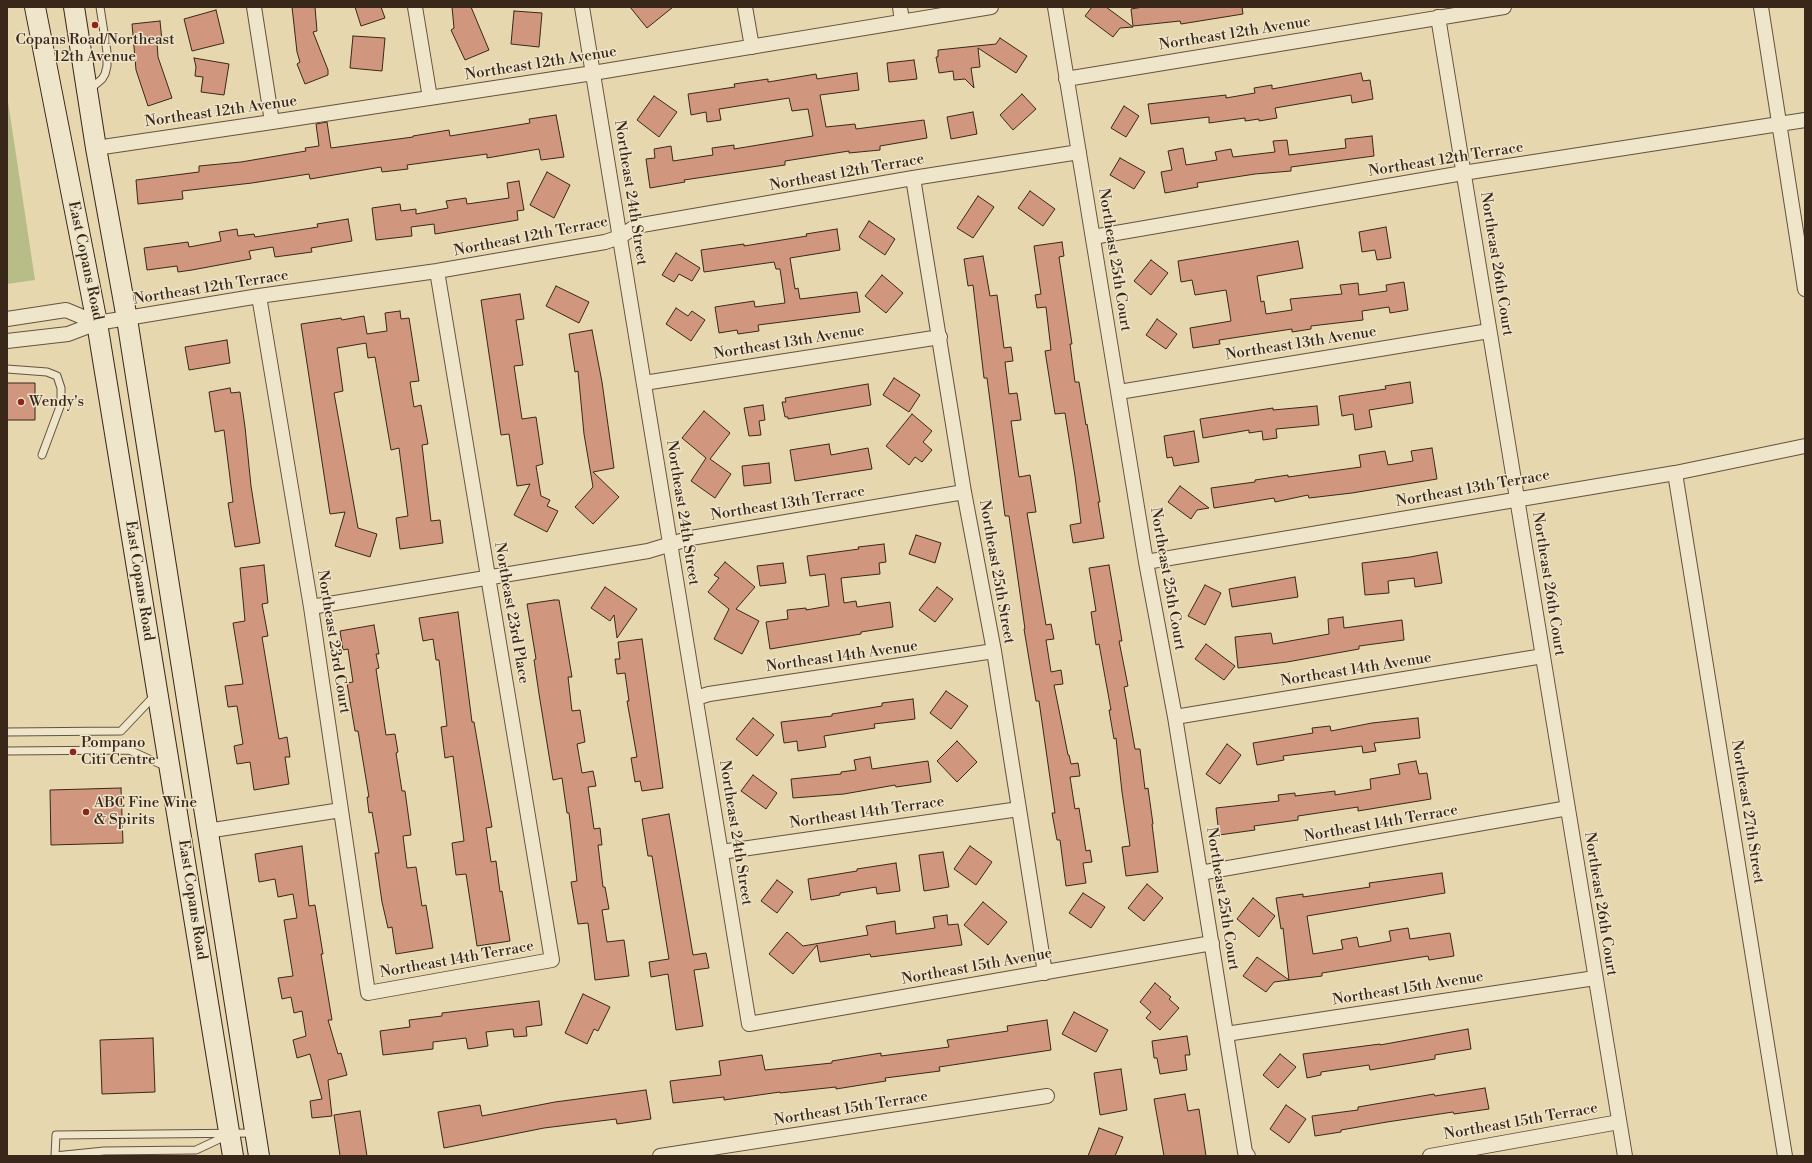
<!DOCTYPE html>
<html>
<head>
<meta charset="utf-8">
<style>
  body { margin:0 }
  #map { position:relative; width:1812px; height:1163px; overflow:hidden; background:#e7d7af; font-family:"Libre Bodoni",serif }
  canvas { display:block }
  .frame { position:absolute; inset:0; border:8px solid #392719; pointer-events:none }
</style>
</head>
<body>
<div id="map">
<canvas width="1812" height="1163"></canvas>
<div class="frame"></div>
</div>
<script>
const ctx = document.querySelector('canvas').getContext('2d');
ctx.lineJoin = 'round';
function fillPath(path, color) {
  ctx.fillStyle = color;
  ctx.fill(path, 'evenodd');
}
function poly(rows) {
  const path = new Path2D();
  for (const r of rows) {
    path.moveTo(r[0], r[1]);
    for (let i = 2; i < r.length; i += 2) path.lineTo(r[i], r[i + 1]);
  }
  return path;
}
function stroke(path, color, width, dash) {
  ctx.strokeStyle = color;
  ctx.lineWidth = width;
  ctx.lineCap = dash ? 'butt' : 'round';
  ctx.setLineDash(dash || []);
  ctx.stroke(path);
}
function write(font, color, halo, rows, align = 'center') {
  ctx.font = font + ' "Libre Bodoni",serif';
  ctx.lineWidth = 3;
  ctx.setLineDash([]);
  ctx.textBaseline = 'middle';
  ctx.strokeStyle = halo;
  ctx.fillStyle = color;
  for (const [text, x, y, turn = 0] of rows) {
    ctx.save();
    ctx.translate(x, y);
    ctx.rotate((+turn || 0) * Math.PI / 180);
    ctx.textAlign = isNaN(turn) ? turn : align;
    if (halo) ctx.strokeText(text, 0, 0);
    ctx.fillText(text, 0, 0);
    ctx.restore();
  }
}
fillPath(poly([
  [7,95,35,280,7,284]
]), '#b8bd88');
const building = poly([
  [292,7,315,7,317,31,313,32,328,70,328,75,305,84,297,64,300,62,297,52,292,7],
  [355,7,381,7,385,18,361,26,355,7],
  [452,7,471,7,489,50,465,60,451,30,454,28,452,7],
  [630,7,673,7,647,28,630,7],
  [1092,7,1106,7,1133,27,1120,28,1113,37,1085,16,1092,7],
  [1143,7,1242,7,1243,14,1181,24,1180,21,1133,26,1131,9,1143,7],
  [216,10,224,43,192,51,184,19,216,10],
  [514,11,542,13,539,47,511,44,514,11],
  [160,21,162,41,157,42,158,57,172,98,148,106,136,70,132,24,160,21],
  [353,36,385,38,382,71,350,68,353,36],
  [1000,38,1027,56,1016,73,978,48,980,67,971,68,974,88,965,79,954,80,953,71,939,73,936,57,938,57,938,50,996,44,1000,38],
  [194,58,229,64,224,95,201,92,203,77,195,76,196,67,194,58],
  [914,60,917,79,889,82,887,63,914,60],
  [857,73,859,90,820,95,826,127,855,124,856,129,924,120,927,138,880,146,880,150,849,153,849,151,785,161,785,165,684,180,685,182,650,188,646,159,655,158,654,149,671,146,673,161,713,155,712,148,734,145,734,149,813,136,808,109,792,111,789,98,719,109,721,120,707,122,706,112,691,115,688,94,735,87,734,84,768,79,768,82,816,74,817,79,857,73],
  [1361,73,1363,81,1370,80,1373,99,1352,103,1351,95,1275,108,1277,118,1259,121,1259,119,1245,121,1245,118,1209,123,1209,117,1151,124,1148,104,1226,95,1226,98,1255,93,1254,88,1272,85,1272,89,1361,73],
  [1022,94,1036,109,1013,130,1000,115,1022,94],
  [654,96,677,112,659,137,637,120,654,96],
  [1124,106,1139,116,1126,137,1111,128,1124,106],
  [973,112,977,134,951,139,947,117,973,112],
  [556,115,564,157,541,160,539,149,487,158,487,154,407,165,408,169,382,172,381,167,310,179,309,174,252,183,182,191,183,199,138,204,136,180,199,172,199,166,241,162,306,151,305,148,319,146,316,124,327,122,331,148,413,137,413,136,449,130,450,136,530,123,529,119,556,115],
  [1372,136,1374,156,1291,167,1291,171,1255,174,1197,183,1198,187,1165,193,1161,172,1172,170,1168,151,1183,148,1186,165,1217,160,1215,152,1231,149,1233,157,1275,152,1273,141,1287,140,1289,155,1346,148,1345,139,1372,136],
  [1120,158,1145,172,1134,189,1110,175,1120,158],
  [547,172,570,185,554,218,530,205,547,172],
  [519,181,524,210,517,211,518,220,435,234,434,224,411,227,412,236,376,240,372,208,400,204,401,211,416,209,416,214,448,208,446,201,466,198,467,204,509,198,507,183,519,181],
  [1030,191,1055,209,1043,226,1018,208,1030,191],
  [978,196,994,207,973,238,957,228,978,196],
  [348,219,352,241,311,248,312,252,275,257,273,247,249,251,251,259,192,270,178,272,177,266,147,270,144,248,188,242,189,247,221,241,219,232,237,229,238,236,254,234,255,237,318,227,317,224,348,219],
  [869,221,895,239,885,255,859,237,869,221],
  [1386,227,1391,258,1377,260,1375,250,1362,252,1359,232,1386,227],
  [837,229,840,250,790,258,795,289,798,288,800,299,857,292,860,312,758,325,759,331,738,334,737,330,719,333,715,307,754,301,755,307,785,303,780,269,776,269,774,262,704,272,701,250,744,244,744,246,807,236,806,234,837,229],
  [1298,241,1303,268,1257,276,1261,302,1264,301,1266,314,1292,310,1290,299,1342,294,1340,285,1358,283,1359,295,1387,291,1386,285,1404,282,1408,310,1390,313,1389,307,1362,311,1363,320,1311,326,1311,329,1292,332,1292,329,1219,340,1220,344,1193,348,1190,328,1231,321,1226,290,1195,295,1192,280,1181,282,1178,261,1298,241],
  [1062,242,1064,256,1059,257,1072,344,1070,344,1075,382,1079,382,1086,425,1087,424,1100,502,1098,502,1104,538,1073,543,1070,525,1081,523,1075,476,1065,413,1055,414,1045,351,1051,350,1046,307,1037,308,1035,295,1041,294,1034,246,1062,242],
  [676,253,700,268,692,281,679,274,674,282,662,275,676,253],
  [983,256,990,296,997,295,1004,348,1011,347,1013,361,1005,362,1009,394,1017,393,1021,420,1011,421,1019,477,1030,475,1036,512,1027,513,1046,625,1051,624,1054,639,1046,640,1051,672,1061,670,1063,684,1054,685,1068,755,1069,755,1071,764,1078,763,1080,776,1070,777,1075,809,1079,808,1086,851,1090,850,1092,862,1083,863,1086,883,1066,886,1060,840,1057,840,1052,813,1055,813,1039,701,1036,701,1024,629,1025,629,1009,516,1005,516,987,378,984,378,973,285,968,286,964,259,983,256],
  [1151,260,1168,273,1151,295,1134,281,1151,260],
  [882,275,903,293,886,313,865,296,882,275],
  [556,286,589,302,579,323,546,306,556,286],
  [520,294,524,319,516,320,523,365,514,366,522,419,536,417,543,464,536,466,541,496,550,500,547,506,558,511,547,532,514,515,530,484,517,486,509,434,501,435,481,300,520,294],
  [676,308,688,316,692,311,705,320,691,341,666,324,676,308],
  [400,311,401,319,409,318,419,381,410,382,414,407,421,405,428,444,422,445,431,521,440,520,443,543,400,549,396,518,408,516,399,448,391,450,375,357,368,358,366,343,337,348,343,391,334,393,358,528,377,534,370,557,335,546,345,512,330,514,301,324,341,318,342,320,364,316,367,334,387,331,385,313,400,311],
  [1157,319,1177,334,1166,349,1146,335,1157,319],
  [592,330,602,382,614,468,593,472,619,497,593,524,575,507,593,487,584,434,578,371,575,372,569,334,592,330],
  [227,340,230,363,189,370,185,347,227,340],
  [894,378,920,395,909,412,883,395,894,378],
  [1410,382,1413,403,1369,410,1372,427,1355,430,1353,414,1342,416,1339,396,1386,389,1385,386,1410,382],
  [7,383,35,383,35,420,7,420,7,383],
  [868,384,871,405,788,419,788,417,785,417,782,402,786,402,785,398,868,384],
  [230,388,231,393,240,392,245,427,251,486,260,543,235,547,228,503,233,502,224,430,215,432,209,392,230,388],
  [763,405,765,420,759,421,761,435,749,436,744,408,763,405],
  [1317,406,1319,425,1276,429,1277,438,1263,440,1262,431,1249,433,1249,430,1203,438,1200,419,1273,408,1273,410,1317,406],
  [704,411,730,433,710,459,731,474,715,498,691,481,706,458,682,438,704,411],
  [912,414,932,431,923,442,932,450,922,462,915,457,909,465,886,446,912,414],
  [1194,431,1199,462,1174,466,1172,457,1167,458,1164,436,1194,431],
  [829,444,831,455,868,448,872,469,795,481,790,450,829,444],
  [1432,448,1437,479,1352,493,1309,498,1308,495,1275,502,1274,498,1214,508,1211,488,1255,482,1255,480,1288,475,1288,477,1361,467,1359,455,1385,451,1388,465,1413,461,1411,451,1432,448],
  [769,463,771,483,744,486,742,466,769,463],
  [1180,486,1209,508,1197,510,1191,519,1168,502,1180,486],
  [916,535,941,543,935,563,909,554,916,535],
  [884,544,886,562,879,563,880,574,841,578,844,603,856,601,857,607,890,602,893,627,861,632,861,634,770,649,766,622,788,619,787,610,806,608,806,610,829,606,825,574,810,576,807,556,859,549,858,547,884,544],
  [1437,552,1442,583,1415,587,1414,578,1388,581,1389,593,1365,595,1362,563,1410,557,1437,552],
  [725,562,755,587,736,609,759,621,742,654,714,639,729,609,708,592,719,578,714,575,725,562],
  [783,563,786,583,760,586,757,566,783,563],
  [264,565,268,603,262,604,268,636,262,637,279,739,287,737,290,757,285,757,289,784,254,790,250,762,237,764,234,746,243,744,237,706,228,707,225,686,243,684,233,623,245,621,240,568,264,565],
  [1109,565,1122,641,1119,641,1128,686,1124,687,1135,749,1140,749,1145,789,1148,788,1153,824,1152,824,1158,872,1126,876,1122,847,1130,846,1122,792,1116,738,1114,739,1109,710,1111,710,1099,644,1096,645,1091,612,1096,611,1089,568,1109,565],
  [1295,577,1298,597,1232,607,1229,589,1295,577],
  [1205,585,1221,593,1205,625,1188,616,1205,585],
  [605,587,637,609,617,638,614,615,610,621,591,608,605,587],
  [937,587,953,599,935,622,919,610,937,587],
  [554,600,559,600,572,677,568,677,572,711,580,710,585,742,577,744,582,773,593,771,596,786,588,787,594,829,600,828,602,845,598,845,603,887,605,887,609,909,602,910,607,942,624,940,629,976,595,980,588,923,578,924,571,882,577,881,569,813,567,813,562,778,553,780,539,694,534,660,536,659,527,604,554,600],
  [458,612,472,722,474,722,492,827,486,828,491,862,496,861,500,892,502,891,510,941,477,946,466,874,456,875,452,843,464,841,453,756,445,758,441,727,447,726,439,660,436,660,433,639,423,641,419,618,458,612],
  [1343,617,1344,628,1402,620,1404,640,1359,646,1359,649,1287,662,1238,668,1235,637,1271,633,1273,644,1329,634,1328,619,1343,617],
  [374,625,379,654,376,654,379,668,376,669,386,735,395,734,398,752,396,753,402,791,405,791,411,835,403,836,407,868,416,867,422,906,426,905,433,948,396,954,392,927,388,928,382,902,375,853,379,853,372,812,369,813,367,797,369,797,358,731,355,731,347,683,353,682,348,649,343,650,340,631,374,625],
  [642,639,663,788,642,791,640,781,635,782,631,758,637,757,627,701,629,701,625,673,617,674,615,659,620,659,618,642,642,639],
  [1206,644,1235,666,1224,680,1195,659,1206,644],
  [946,691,968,706,951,729,930,713,946,691],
  [913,699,915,719,874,724,875,728,824,736,826,747,798,751,797,741,784,743,781,722,832,716,832,714,882,706,882,703,913,699],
  [753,718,774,735,757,756,736,739,753,718],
  [1418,718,1420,738,1374,743,1376,751,1363,753,1362,746,1283,756,1284,760,1257,765,1253,743,1313,733,1312,728,1330,726,1331,731,1372,723,1418,718],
  [957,741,977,762,957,782,937,761,957,741],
  [1227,744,1241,755,1220,784,1206,774,1227,744],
  [870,757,872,769,928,761,931,782,896,787,895,785,844,794,793,798,791,779,841,774,841,772,856,770,854,760,870,757],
  [1416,761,1419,774,1427,773,1431,799,1358,811,1358,807,1298,816,1298,820,1254,826,1255,830,1219,835,1216,808,1279,801,1278,795,1295,793,1295,796,1335,791,1335,795,1371,789,1370,779,1400,774,1398,764,1416,761],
  [753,775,777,793,766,809,741,791,753,775],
  [121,788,123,843,51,845,50,790,121,788],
  [669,814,693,955,706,953,709,968,694,970,703,1026,676,1030,668,974,651,977,649,962,669,959,652,856,648,856,642,819,669,814],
  [302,846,309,906,315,905,323,954,321,954,332,1020,328,1020,338,1054,341,1053,347,1075,328,1080,332,1116,312,1118,310,1101,322,1099,310,1054,297,1058,293,1040,306,1036,302,1011,294,1013,291,997,282,999,278,978,293,976,284,920,297,918,293,894,278,897,275,879,259,882,255,854,302,846],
  [970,846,992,862,976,885,954,869,970,846],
  [943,852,949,887,924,891,919,855,943,852],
  [896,863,900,891,877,894,876,887,840,893,840,895,811,900,808,879,857,871,857,869,896,863],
  [1442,873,1445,893,1307,916,1313,954,1343,949,1341,940,1357,937,1359,947,1391,941,1389,931,1408,928,1410,939,1450,933,1454,956,1429,960,1428,956,1322,973,1322,976,1274,982,1266,992,1243,976,1257,957,1289,980,1283,928,1281,929,1276,898,1303,894,1303,897,1370,887,1369,883,1442,873],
  [777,880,793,892,777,913,761,901,777,880],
  [1147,884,1163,898,1144,921,1128,908,1147,884],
  [1083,893,1105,907,1091,928,1069,913,1083,893],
  [1253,898,1275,916,1259,937,1237,919,1253,898],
  [983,902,1007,922,988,945,964,925,983,902],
  [947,915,948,925,958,924,962,945,871,957,870,954,820,962,817,945,793,974,769,954,787,932,803,946,868,935,866,926,895,921,896,934,935,928,933,917,947,915],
  [1155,983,1171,997,1169,999,1179,1008,1160,1030,1146,1018,1151,1012,1140,1002,1155,983],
  [583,994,610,1007,598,1031,594,1029,587,1044,565,1033,583,994],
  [539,1001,542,1025,526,1027,527,1036,514,1037,513,1029,486,1032,488,1046,468,1049,466,1038,433,1042,433,1049,383,1055,380,1031,410,1027,409,1020,442,1016,442,1013,539,1001],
  [1074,1012,1108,1030,1096,1052,1062,1034,1074,1012],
  [1047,1020,1051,1050,939,1067,940,1071,885,1078,886,1081,836,1089,836,1087,780,1093,780,1092,724,1100,724,1097,673,1103,670,1081,721,1075,719,1061,762,1055,765,1070,832,1063,832,1061,881,1053,881,1056,949,1047,947,1040,1008,1031,1007,1026,1047,1020],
  [1468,1029,1471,1049,1435,1055,1435,1059,1370,1070,1369,1065,1321,1072,1321,1075,1307,1078,1303,1054,1380,1044,1380,1045,1468,1029],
  [1187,1036,1190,1055,1185,1055,1187,1070,1160,1074,1157,1058,1154,1058,1152,1041,1187,1036],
  [153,1038,155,1092,102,1094,100,1040,153,1038],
  [1280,1054,1296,1067,1278,1088,1263,1075,1280,1054],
  [1121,1069,1127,1110,1100,1115,1094,1073,1121,1069],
  [1485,1088,1489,1109,1454,1114,1453,1112,1387,1122,1341,1130,1341,1132,1315,1136,1312,1116,1358,1110,1358,1107,1434,1094,1435,1096,1485,1088],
  [646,1090,651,1119,617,1124,616,1119,544,1128,444,1148,438,1112,480,1105,482,1116,555,1102,646,1090],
  [1185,1094,1188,1111,1199,1109,1206,1156,1164,1156,1154,1099,1185,1094],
  [1286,1105,1306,1119,1289,1143,1270,1129,1286,1105],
  [360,1111,367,1156,340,1156,334,1115,360,1111],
  [1099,1128,1123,1137,1115,1156,1088,1156,1099,1128]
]);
fillPath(building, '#d1967e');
stroke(building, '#392719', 1);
const lane = poly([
  [89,90,102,79,105,74,107,66,107,52,100,7],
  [7,369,47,372,57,376,61,388,61,404,42,455],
  [7,732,121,731,155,695],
  [7,751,129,750,167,767],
  [55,1156,56,1135,255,1133],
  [55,1156,104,1151,196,1150,228,1135]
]);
const street = poly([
  [254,7,272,122],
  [415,7,430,98],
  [582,7,749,1024,1212,943],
  [745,7,752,47],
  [900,7,902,22],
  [1055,7,1146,562,1175,717,1245,1152,1248,1156],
  [1761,7,1805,289],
  [1438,17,1625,1156],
  [1066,79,1504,7],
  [96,148,272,122,593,73,991,7],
  [913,178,964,492,994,651,1045,973],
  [1093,237,1463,173,1805,120],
  [259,296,311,607,368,993,552,960,437,271],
  [7,319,66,310,97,323],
  [7,341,68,334,97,323,259,296,437,271,605,242,620,237,636,226,913,178,1079,152],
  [644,383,940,337],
  [1119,392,1489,331],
  [1675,473,1785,1156],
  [1146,562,1675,473,1805,446],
  [311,607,648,551,691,538,964,492],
  [696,698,709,694,994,651],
  [1175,717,1543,656],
  [207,831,341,810],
  [721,852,1019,809],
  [1200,873,1568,808],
  [1226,1034,1595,978],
  [660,1156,1047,1096],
  [1430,1156,1619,1122]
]);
const secondary = poly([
  [35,7,97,323,233,1156],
  [74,7,96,148,127,319,259,1156]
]);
stroke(lane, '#64533e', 9);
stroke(street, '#64533e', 16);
stroke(secondary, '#392719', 22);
stroke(lane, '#efe5cb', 7);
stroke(street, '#efe5cb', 14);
stroke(secondary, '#efe5cb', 20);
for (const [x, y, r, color] of [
  [95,25,4,"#8f2418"],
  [21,402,4,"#8f2418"],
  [73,752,4,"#8f2418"],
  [86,812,4,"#8f2418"]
]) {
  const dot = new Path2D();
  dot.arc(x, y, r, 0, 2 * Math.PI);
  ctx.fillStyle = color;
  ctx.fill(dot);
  stroke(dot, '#efe5cb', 1.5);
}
write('15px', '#392719', '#efe5cb', [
  ["Northeast 12th Avenue",1235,34,-9],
  ["Northeast 12th Avenue",541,64,-9],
  ["Northeast 12th Avenue",221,112,-8],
  ["Northeast 12th Terrace",1446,160,-9],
  ["Northeast 12th Terrace",847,173,-10],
  ["Northeast 24th Street",630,193,81],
  ["Northeast 12th Terrace",531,237,-11],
  ["Northeast 25th Court",1114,260,81],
  ["East Copans Road",85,261,78],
  ["Northeast 26th Court",1496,264,81],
  ["Northeast 12th Terrace",211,288,-9],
  ["Northeast 13th Avenue",789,343,-9],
  ["Northeast 13th Avenue",1301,344,-9],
  ["Northeast 13th Terrace",1473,489,-10],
  ["Northeast 13th Terrace",788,504,-9],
  ["Northeast 24th Street",682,513,81],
  ["Northeast 25th Street",996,572,80],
  ["Northeast 25th Court",1167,579,80],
  ["East Copans Road",139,581,81],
  ["Northeast 26th Court",1548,584,81],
  ["Northeast 23rd Place",511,613,80],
  ["Northeast 23rd Court",333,642,81],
  ["Northeast 14th Avenue",842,657,-8],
  ["Northeast 14th Avenue",1356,670,-9],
  ["Northeast 27th Street",1747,812,81],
  ["Northeast 14th Terrace",867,813,-8],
  ["Northeast 14th Terrace",1381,824,-10],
  ["Northeast 24th Street",735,833,81],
  ["Northeast 25th Court",1222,899,81],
  ["East Copans Road",192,900,81],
  ["Northeast 26th Court",1600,904,81],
  ["Northeast 14th Terrace",457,960,-10],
  ["Northeast 15th Avenue",977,967,-10],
  ["Northeast 15th Avenue",1408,989,-9],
  ["Northeast 15th Terrace",851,1109,-9],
  ["Northeast 15th Terrace",1521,1122,-10]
]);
write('15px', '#392719', '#efe5cb', [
  ["Copans Road/Northeast",95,40,"center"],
  ["12th Avenue",95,57,"center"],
  ["Wendy's",29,402],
  ["Pompano",81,743],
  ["Citi Centre",81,760],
  ["ABC Fine Wine",94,803],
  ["& Spirits",94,820]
], 'left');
</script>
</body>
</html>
